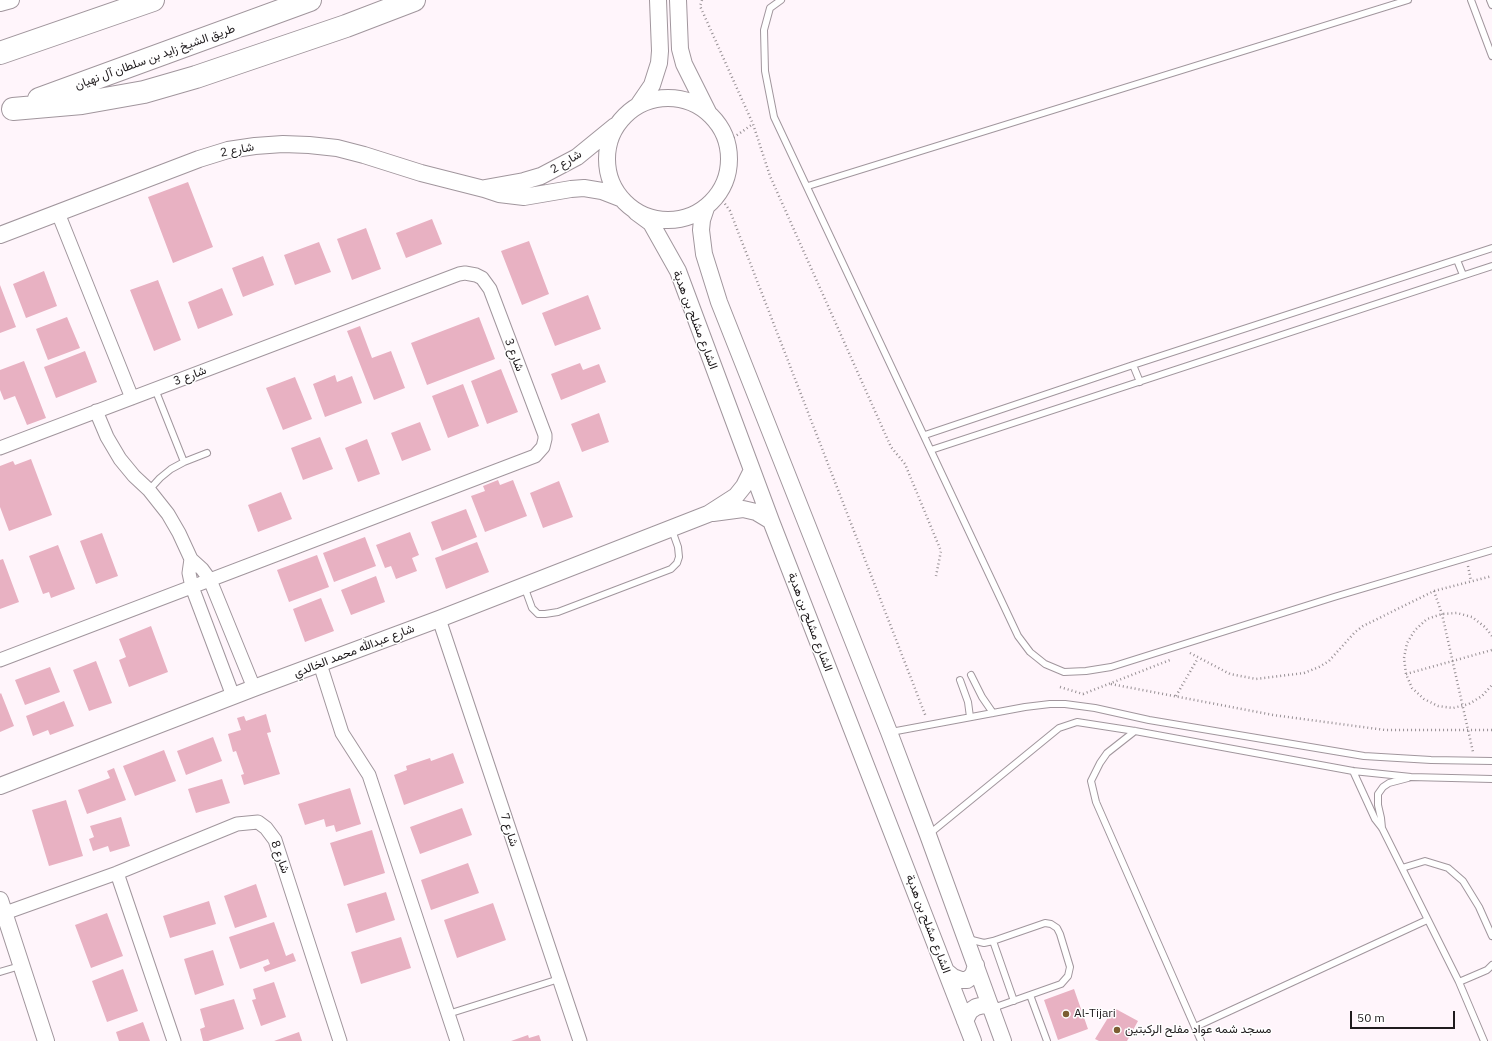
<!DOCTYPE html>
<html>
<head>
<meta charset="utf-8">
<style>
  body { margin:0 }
  #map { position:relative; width:1492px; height:1041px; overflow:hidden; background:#fff5fb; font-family:"IBM Plex Sans",sans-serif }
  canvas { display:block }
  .scale { position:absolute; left:1350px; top:1011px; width:105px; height:18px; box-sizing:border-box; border:2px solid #1f1b1d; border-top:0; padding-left:5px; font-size:12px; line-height:14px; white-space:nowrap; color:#1f1b1d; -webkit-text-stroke:3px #fff; paint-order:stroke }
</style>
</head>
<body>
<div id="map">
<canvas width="1492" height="1041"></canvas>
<div class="scale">50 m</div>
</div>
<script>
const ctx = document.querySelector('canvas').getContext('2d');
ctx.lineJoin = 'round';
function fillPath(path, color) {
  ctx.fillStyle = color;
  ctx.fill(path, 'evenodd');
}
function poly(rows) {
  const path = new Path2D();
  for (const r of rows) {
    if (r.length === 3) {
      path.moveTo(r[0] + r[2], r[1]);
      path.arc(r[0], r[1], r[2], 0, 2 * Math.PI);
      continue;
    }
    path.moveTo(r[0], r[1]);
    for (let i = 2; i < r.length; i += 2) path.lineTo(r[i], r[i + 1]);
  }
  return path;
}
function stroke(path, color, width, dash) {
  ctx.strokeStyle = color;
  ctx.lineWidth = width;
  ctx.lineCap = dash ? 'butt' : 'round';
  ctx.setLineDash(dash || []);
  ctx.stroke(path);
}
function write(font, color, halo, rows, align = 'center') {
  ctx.font = font + ' "IBM Plex Sans",Vazirmatn,sans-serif';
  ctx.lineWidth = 3;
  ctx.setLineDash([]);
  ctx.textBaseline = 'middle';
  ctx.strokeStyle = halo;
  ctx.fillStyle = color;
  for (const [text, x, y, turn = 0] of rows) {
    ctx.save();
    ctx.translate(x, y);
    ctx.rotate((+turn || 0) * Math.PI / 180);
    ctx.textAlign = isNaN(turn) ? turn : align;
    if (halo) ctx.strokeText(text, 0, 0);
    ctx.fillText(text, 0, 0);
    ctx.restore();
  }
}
fillPath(poly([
  [188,182,213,247,173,263,148,197],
  [432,219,442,244,406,258,396,233],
  [366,228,381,269,352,280,337,239],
  [529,241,549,294,522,305,501,251],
  [319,242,331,272,295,285,284,255],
  [263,256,274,285,243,297,232,268],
  [44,271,57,306,26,318,13,284],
  [158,280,181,340,154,351,130,290],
  [0,285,16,327,0,333],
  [222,288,233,315,198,329,188,302],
  [588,295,601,329,555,346,542,313],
  [67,317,80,348,48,360,36,329],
  [479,317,495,359,427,385,411,343],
  [360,326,372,358,391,351,405,388,374,400,347,331],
  [85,351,97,382,56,398,44,367],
  [24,361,46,418,27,425,15,396,4,400,0,390,0,370],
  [580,363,583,370,599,364,606,382,561,400,551,374],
  [501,369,518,412,487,424,471,381],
  [335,375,337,382,352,376,362,403,325,417,313,384],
  [295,377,312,419,283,430,266,388],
  [463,384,479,426,448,438,432,396],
  [599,413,609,442,582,452,571,424],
  [420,422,431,450,402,461,391,433],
  [320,437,333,469,303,480,291,448],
  [367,439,380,474,358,482,345,448],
  [31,459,52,515,9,531,0,507,0,466,13,461,15,465],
  [498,480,500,485,513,480,527,516,485,532,471,496,485,491,483,486],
  [559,481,573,517,543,528,530,493],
  [281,492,292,519,258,532,248,505],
  [466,509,477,537,442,551,431,522],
  [410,532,419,555,412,558,417,571,396,579,391,566,385,568,376,545],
  [102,533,118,576,96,584,80,541],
  [365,537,376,566,334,582,323,553],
  [477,542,489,572,446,589,435,558],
  [58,545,75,589,51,598,49,592,43,594,29,556],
  [317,555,329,587,289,602,277,570],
  [3,559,19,602,0,609,0,560],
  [376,576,385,602,351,615,341,590],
  [321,598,334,631,305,642,293,609],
  [151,626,168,672,129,687,119,660,126,657,119,639],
  [96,661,112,703,89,711,73,670],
  [50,667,60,692,25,705,15,680],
  [1,693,14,726,0,732,0,694],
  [64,701,74,726,50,735,48,730,33,736,26,716],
  [266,714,271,732,267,733,280,774,244,785,241,775,244,774,236,751,233,752,228,734,241,730,237,718,244,716,246,721],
  [213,737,222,761,186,775,177,751],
  [164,750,176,781,135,796,123,766],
  [453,753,464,783,404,805,394,775,407,770,406,766,430,758,431,761],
  [114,768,126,800,87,814,78,790,110,778,107,771],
  [222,779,230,803,196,813,188,789],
  [350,788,361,824,336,832,334,825,326,827,324,819,305,825,298,804],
  [66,800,83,856,49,866,32,810],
  [462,808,472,835,420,854,410,827],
  [121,817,130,846,110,852,108,846,93,851,89,839,94,837,90,826],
  [372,830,385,873,344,886,330,843],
  [468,863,479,893,431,910,421,880],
  [256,884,267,917,235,928,224,896],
  [386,892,395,920,356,933,347,904],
  [209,901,216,924,170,938,163,916],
  [493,903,506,940,457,958,444,920],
  [107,913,123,956,91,968,75,925],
  [274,922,286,956,293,953,296,961,265,972,263,967,270,964,268,959,240,969,229,937],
  [401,937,411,968,361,984,351,952],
  [213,950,224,985,195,995,184,959],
  [123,969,138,1011,107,1022,92,981],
  [274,982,286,1017,261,1026,252,1000,256,999,253,989],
  [1074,989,1088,1029,1058,1040,1044,1000],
  [234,999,244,1029,208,1041,203,1041,200,1029,205,1027,200,1009],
  [1114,1008,1138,1021,1127,1041,1099,1041,1095,1039],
  [143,1022,150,1041,119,1041,116,1032],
  [299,1032,302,1041,274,1041],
  [528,1035,529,1038,539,1035,541,1041,511,1041]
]), '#e8b1c2');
const service = poly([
  [781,0,770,8,764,30,765,71,774,117,1018,636,1030,652,1045,664,1064,672,1086,671,1111,667,1334,597,1492,550],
  [1471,0,1492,56],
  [1490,0,1492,5],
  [808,186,1408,0],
  [1457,260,1463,275],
  [1133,365,1140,382],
  [155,389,184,462],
  [925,435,1133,365,1492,248],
  [931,450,1492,266],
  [149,490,160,478,171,469,184,462,207,453],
  [524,586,532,608,538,614,545,614,558,612,671,569,677,563,679,557,678,547,672,530],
  [971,675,982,697,993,713],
  [960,680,968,702,970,717],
  [1135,731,1107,753,1100,763,1091,781,1096,802,1201,1041],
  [891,732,1025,707,1050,704,1065,704,1095,708,1149,720,1364,756,1431,760,1492,761],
  [1353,771,1375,819,1382,828,1459,982,1484,1041],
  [1382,828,1381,818,1378,805,1378,794,1383,787,1389,783,1408,778],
  [928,835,1059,728,1077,722,1135,731,1353,771,1411,777,1492,779],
  [1402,868,1425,861,1448,868,1463,881,1479,907,1492,936],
  [968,939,984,943,993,941,1045,923,1051,924,1057,928,1060,934,1070,967,1068,976,1061,984,993,1008],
  [993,941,1014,1001],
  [0,972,20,966],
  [1459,982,1487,970,1492,965],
  [1030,995,1047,1041],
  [448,1014,559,979],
  [1195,1027,1427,920]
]);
const minor = poly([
  [58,213,132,398],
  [96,411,107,437,120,459,134,476,149,490,168,514,179,533,191,559,202,569,210,580,254,688],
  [0,448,459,274,465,273,476,275,482,278,490,289,545,435,545,439,543,447,535,456,0,660],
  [191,559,189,573,192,587,233,696],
  [439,619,580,1041],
  [320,664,342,733,369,775,457,1041],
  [117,873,174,1041],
  [5,913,117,873,237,824,258,822,266,828,275,840,340,1041]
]);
const tertiary = poly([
  [678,0,680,49,684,64,708,112],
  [0,3,11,0],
  [668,159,61],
  [639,104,652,85,659,63,660,51,658,0],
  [485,188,524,181,541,176,577,157,615,126],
  [706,208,702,220,701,230,704,254,719,302,889,732,928,835,1003,1041],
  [636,212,651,223,678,271,771,521,973,1041],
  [0,235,199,159,228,150,255,146,283,144,309,145,337,148,364,155,421,173,484,189,499,194,524,197,571,189,584,188,602,191,620,198],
  [713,513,743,509,756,512,771,521],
  [0,786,254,688,439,619,708,514,736,496,744,486,752,470],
  [0,900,46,1041],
  [947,972,953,977,961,980,967,980,973,975,976,965],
  [965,1021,970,1011,976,1007,984,1005,992,1008]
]);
const motorway = poly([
  [0,53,153,0],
  [39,99,310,0],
  [13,109,82,103,144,92,196,77,346,26,414,0]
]);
stroke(service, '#a1969d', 8);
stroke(minor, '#a1969d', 15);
stroke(tertiary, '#a1969d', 18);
stroke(motorway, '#a1969d', 24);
stroke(poly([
  [702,0,700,6,753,124,770,176,891,447,905,464,941,551,936,576],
  [727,142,753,124],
  [718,194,730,211,926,717],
  [1468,566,1471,581],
  [1434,591,1442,614,1473,752],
  [1492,636,1485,627,1472,617,1457,613,1442,614,1427,619,1415,630,1407,643,1404,658,1406,674,1412,688,1424,699,1438,706,1453,708,1469,704,1482,696,1492,685],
  [1190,653,1230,674,1256,679,1304,673,1319,667,1329,661,1355,632,1363,626,1434,591,1492,576],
  [1406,674,1492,650],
  [1111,684,1273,715,1385,730,1492,730],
  [1060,687,1083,694,1170,660],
  [1176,696,1198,658]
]), '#979094', 2.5, [1, 3]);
stroke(service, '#fff', 6);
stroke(minor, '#fff', 13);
stroke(tertiary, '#fff', 16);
stroke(motorway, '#fff', 22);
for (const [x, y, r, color] of [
  [1066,1014,4,"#7b5e31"],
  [1117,1030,4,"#7b5e31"]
]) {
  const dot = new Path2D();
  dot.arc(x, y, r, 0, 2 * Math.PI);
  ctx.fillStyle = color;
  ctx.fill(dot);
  stroke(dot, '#fff', 1.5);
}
write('12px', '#1f1b1d', '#fff', [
  ["طريق الشيخ زايد بن سلطان آل نهيان",155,57,-20],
  ["شارع 2",237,150,-11],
  ["شارع 2",566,162,-31],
  ["الشارع مشلح بن هدبة",695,320,69],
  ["شارع 3",514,355,69],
  ["شارع 3",190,376,-21],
  ["الشارع مشلح بن هدبة",810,622,69],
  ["شارع عبدالله محمد الخالدي",354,651,-21],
  ["شارع 7",509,830,72],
  ["شارع 8",280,857,70],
  ["الشارع مشلح بن هدبة",928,924,69]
]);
write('12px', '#1f1b1d', '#fff', [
  ["Al-Tijari",1074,1014],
  ["مسجد شمه عواد مفلح الركبتين",1125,1030]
], 'left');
</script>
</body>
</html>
